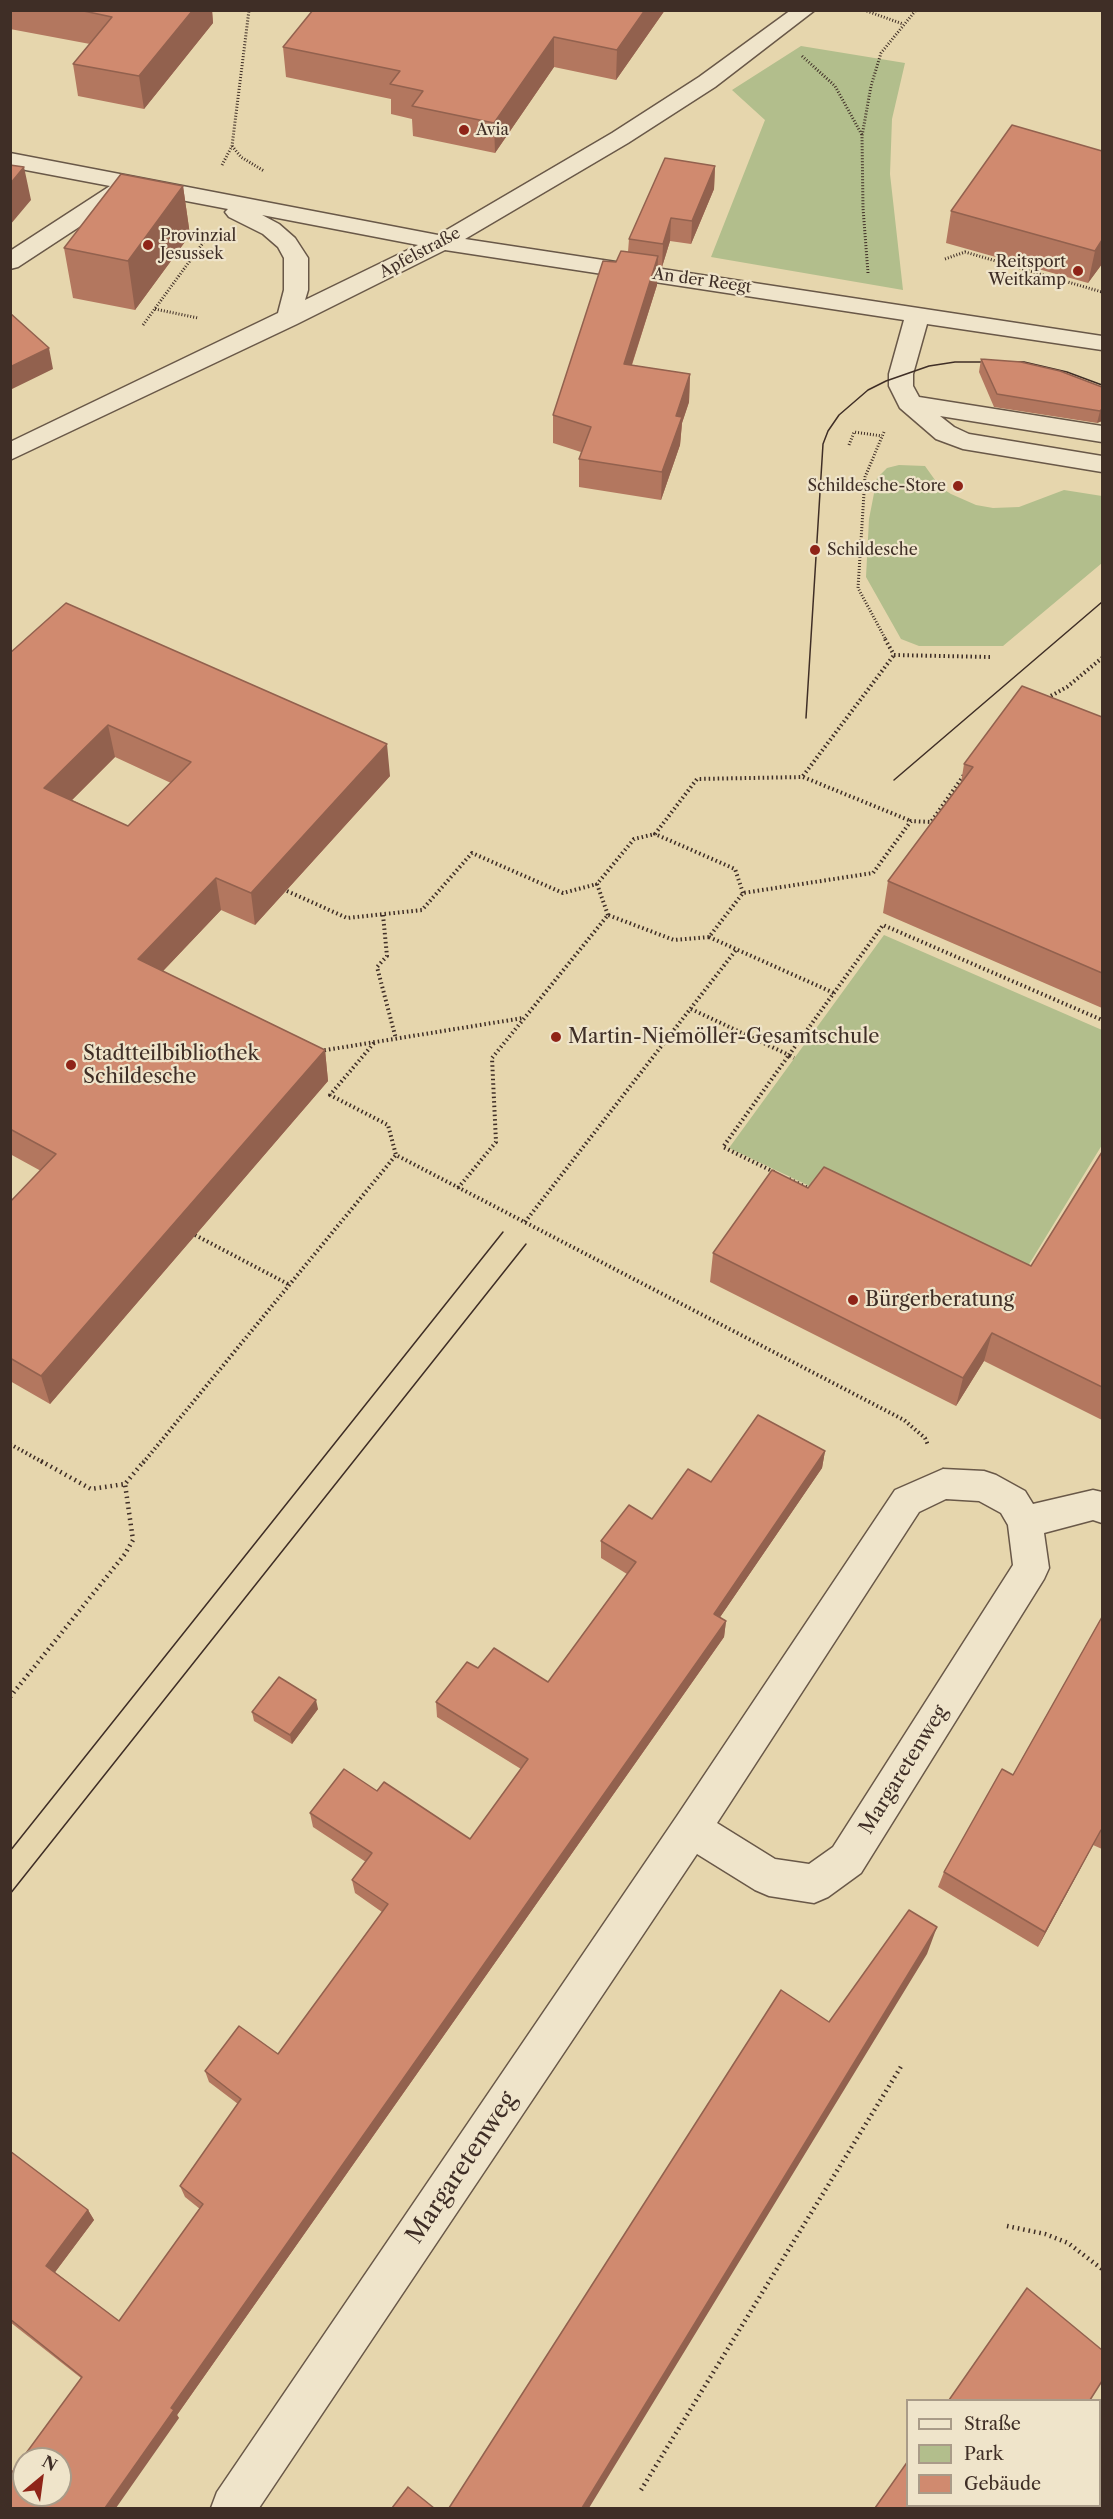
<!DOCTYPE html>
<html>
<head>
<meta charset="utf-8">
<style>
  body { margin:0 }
  #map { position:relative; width:1113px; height:2519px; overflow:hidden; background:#e6d6ad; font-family:"Libre Caslon Text",serif }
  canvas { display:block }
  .frame { position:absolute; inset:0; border:12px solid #3f2e26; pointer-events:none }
  .legend { position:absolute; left:906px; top:2399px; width:195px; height:108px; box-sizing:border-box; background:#efe4ca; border:2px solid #a99b88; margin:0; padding:8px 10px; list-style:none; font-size:18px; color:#3f2e26 }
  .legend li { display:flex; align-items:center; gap:12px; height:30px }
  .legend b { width:30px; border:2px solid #a99b88 }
  .north { position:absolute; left:12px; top:2447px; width:60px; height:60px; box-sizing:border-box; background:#efe4ca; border:2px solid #a99b88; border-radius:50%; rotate:29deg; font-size:16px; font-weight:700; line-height:24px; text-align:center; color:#3f2e26 }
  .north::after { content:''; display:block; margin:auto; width:21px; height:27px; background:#8f2418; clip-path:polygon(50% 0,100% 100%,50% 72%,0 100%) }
</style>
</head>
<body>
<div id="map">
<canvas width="1113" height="2519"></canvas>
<div class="frame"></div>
<ul class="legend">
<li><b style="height:8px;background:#efe4ca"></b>Straße</li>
<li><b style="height:16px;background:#b2be8c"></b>Park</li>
<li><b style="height:16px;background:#d08a6f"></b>Gebäude</li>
</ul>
<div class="north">N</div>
</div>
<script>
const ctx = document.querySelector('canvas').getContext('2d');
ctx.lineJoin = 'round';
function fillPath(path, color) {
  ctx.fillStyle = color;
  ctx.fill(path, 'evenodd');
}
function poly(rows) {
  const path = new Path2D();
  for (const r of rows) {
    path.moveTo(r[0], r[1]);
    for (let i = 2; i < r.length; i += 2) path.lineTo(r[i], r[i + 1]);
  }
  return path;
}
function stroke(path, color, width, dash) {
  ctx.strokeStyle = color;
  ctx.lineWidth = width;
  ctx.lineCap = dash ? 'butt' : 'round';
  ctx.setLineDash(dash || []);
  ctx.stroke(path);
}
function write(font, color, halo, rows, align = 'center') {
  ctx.font = font + ' "Libre Caslon Text",serif';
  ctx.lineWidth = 4.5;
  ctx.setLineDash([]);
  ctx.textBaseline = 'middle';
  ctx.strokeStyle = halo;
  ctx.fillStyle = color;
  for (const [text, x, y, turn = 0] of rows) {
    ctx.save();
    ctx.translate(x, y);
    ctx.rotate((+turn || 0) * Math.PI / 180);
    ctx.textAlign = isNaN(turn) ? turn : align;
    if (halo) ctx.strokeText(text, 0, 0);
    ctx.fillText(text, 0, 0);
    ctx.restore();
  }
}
fillPath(poly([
  [801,46,905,63,892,119,890,174,903,290,711,257,765,120,732,90],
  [899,465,925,466,940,487,951,494,976,505,993,508,1019,507,1064,490,1102,496,1102,563,1003,646,919,646,901,639,866,577,869,519,877,478,887,468],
  [884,935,1102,1030,1102,1145,1017,1284,729,1148]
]), '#b2be8c');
const minor = poly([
  [791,10,815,10,715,87,628,143,465,239,1102,336,1102,350,927,324,913,374,913,386,919,397,1102,426,1102,442,940,416,954,427,969,434,1102,456,1102,472,963,449,936,439,900,408,889,386,889,374,904,320,445,250,297,324,10,460,10,442,278,313,284,290,284,258,278,247,263,234,229,217,225,212,228,209,134,191,18,267,10,269,10,251,110,186,10,167,10,153,438,235,612,133,699,77,791,10],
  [262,215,418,245,305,300,308,290,308,258,295,238,279,224,262,215],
  [943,1469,984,1471,996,1475,1025,1491,1033,1504,1093,1490,1102,1492,1102,1523,1093,1520,1044,1533,1049,1568,1044,1579,861,1873,828,1897,814,1903,769,1896,755,1890,697,1854,259,2508,211,2508,217,2492,677,1816,895,1490,943,1469],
  [946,1499,979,1501,1001,1513,1008,1525,1013,1565,833,1847,809,1864,775,1859,717,1823,919,1512,946,1499]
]);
stroke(minor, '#695848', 3);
stroke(poly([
  [864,10,903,24],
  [802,56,835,86,862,135],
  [232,146,241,157,264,171],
  [222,165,232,146,249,10],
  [945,259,965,252,1102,292],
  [868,273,863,208,862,136,871,86,881,53,916,10],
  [155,309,198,318],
  [143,325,208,236],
  [884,432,865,477,858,588,886,640],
  [849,445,854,432,882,436]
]), '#3f2e26', 3, [1, 2]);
stroke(poly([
  [885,639,894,655],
  [894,655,990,657],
  [1047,698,1067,687,1102,658],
  [803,776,894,655],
  [287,891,347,918,422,910,472,853,563,893,597,884],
  [743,893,735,869,655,834,697,779,803,777,911,821],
  [383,915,387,956,377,967,396,1039],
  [608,915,597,884,634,839,655,834],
  [709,937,834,993],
  [691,1009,789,1055,883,925,1102,1020],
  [374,1043,330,1095,388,1125,396,1155,904,1420,925,1438,928,1445],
  [320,1051,523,1018],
  [774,1172,723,1147,789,1055,794,1058],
  [789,1179,812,1190],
  [458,1188,496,1142,492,1058,608,915,674,940,709,937,743,893,873,873,911,821,931,822,964,775],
  [525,1222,736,950],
  [195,1235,288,1284],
  [10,1444,44,1463],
  [143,1463,396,1155]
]), '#3f2e26', 4, [1.5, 3]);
stroke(poly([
  [41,1461,91,1489,125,1484,144,1461],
  [10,1697,125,1554,133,1540,125,1484],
  [1007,2226,1045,2234,1068,2243,1102,2269],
  [1100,2447,1102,2442],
  [641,2490,902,2065],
  [1060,2508,1062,2506]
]), '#3f2e26', 4.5, [1.5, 4]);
fillPath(minor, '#efe4ca');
stroke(poly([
  [806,718,823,444,828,431,839,415,868,390,886,381,929,366,955,362,1024,362,1067,372,1102,385],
  [894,780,1102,602],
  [10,1851,503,1232],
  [10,1894,526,1244]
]), '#3f2e26', 1.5);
fillPath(poly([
  [10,10,212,10,213,23,144,109,78,96,73,64,90,44,10,29],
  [665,10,616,80,554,67,495,153,413,136,412,119,391,114,391,99,286,77,283,47],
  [1102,151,1102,264,1088,283,946,243,951,211],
  [715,166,714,189,691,244,670,241,662,267,657,266,657,285,632,365,690,374,689,402,682,423,680,445,661,500,579,487,579,459,581,452,553,443,553,415,616,262,628,252,629,239],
  [183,186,190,235,135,310,73,298,64,248],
  [981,359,1102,387,1102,421,1097,423,994,407,979,372],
  [10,653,390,776,255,925,221,910,163,971,325,1050,328,1081,50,1404,10,1381,10,1202,41,1171,10,1154],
  [115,757,171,783,128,826,72,800],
  [1102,717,1102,1008,883,913,888,881,961,783,964,764],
  [1102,1152,1102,1420,984,1361,956,1406,710,1282,713,1253,808,1188,1031,1266],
  [825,1451,822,1468,720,1617,726,1621,724,1637,177,2415,179,2418,81,2378,10,2322,10,2151,88,2210,94,2220,55,2272,119,2321,200,2209,185,2197,180,2186,238,2104,209,2082,205,2071,278,2054,382,1912,355,1893,352,1880,366,1862,313,1827,310,1813,377,1791,470,1839,521,1769,437,1717,436,1702,478,1668,548,1682,627,1574,601,1558,601,1541,652,1519,711,1482],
  [1102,1617,1102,1849,1093,1845,1038,1947,938,1887,944,1872,1013,1775],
  [318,1709,292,1744,254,1721,252,1712]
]), '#b3775f');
fillPath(poly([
  [193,10,212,10,213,23,144,109,139,76],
  [645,10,665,10,616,80,617,50],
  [554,37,554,67,495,153,494,123],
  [715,166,714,189,691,244,692,221],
  [24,167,31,200,10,225,10,184],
  [183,186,190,235,135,310,128,261],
  [671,218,670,241,662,267,663,244],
  [1102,240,1102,264,1088,283,1095,251],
  [658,256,657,285,623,392,624,364],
  [49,348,53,369,10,390,10,367],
  [690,374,689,402,682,423,680,445,661,500,662,472,676,416],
  [1102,409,1102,421,1097,423,1100,411],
  [108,725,115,757,52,820,44,788],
  [387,744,390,776,255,925,251,893],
  [216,878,221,910,145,990,138,959],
  [325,1050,328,1081,50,1404,41,1376],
  [992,1333,984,1361,956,1406,963,1378],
  [825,1451,822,1468,712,1629,714,1614],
  [726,1621,724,1637,177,2415,179,2418,116,2508,105,2508,171,2408],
  [316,1700,318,1709,292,1744,290,1735],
  [1101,1830,1093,1845,1038,1947,1045,1932],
  [937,1927,927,1954,589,2508,582,2508],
  [88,2210,94,2220,53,2275,46,2266]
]), '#92614e');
const building = poly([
  [79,10,193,10,139,76,73,64,112,17,79,10],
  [313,10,645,10,617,50,554,37,494,123,412,106,423,91,390,84,400,71,283,47,313,10],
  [1012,125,1102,151,1102,240,1095,251,951,211,1012,125],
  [665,158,715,166,692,221,671,218,663,244,629,239,665,158],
  [10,165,24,167,10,184,10,165],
  [121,174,183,186,128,261,64,248,121,174],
  [621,251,658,256,624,364,690,374,676,416,682,417,662,472,579,459,591,427,553,415,603,261,616,262,621,251],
  [10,313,49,348,10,367,10,313],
  [981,359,1021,362,1060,371,1102,387,1102,409,1100,411,997,394,981,359],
  [66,603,387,744,251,893,216,878,138,959,325,1050,41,1376,10,1358,10,1202,56,1154,10,1129,10,653,66,603],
  [108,725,191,762,128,826,44,788,108,725],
  [1022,686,1102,717,1102,973,888,881,973,767,964,764,1022,686],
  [1102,1152,1102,1387,992,1333,963,1378,713,1253,772,1170,808,1188,824,1167,1031,1266,1102,1152],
  [758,1415,825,1451,714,1614,726,1621,171,2408,174,2410,105,2508,10,2508,10,2475,82,2377,10,2319,10,2151,88,2210,46,2266,119,2321,203,2204,180,2186,241,2099,205,2071,239,2026,278,2054,388,1904,352,1880,372,1853,310,1813,344,1769,377,1791,384,1782,470,1839,528,1759,436,1702,467,1662,478,1668,494,1648,548,1682,636,1562,601,1541,629,1505,652,1519,688,1469,711,1482,758,1415],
  [24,2459,60,2459,60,2495,24,2495,24,2459],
  [1102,1617,1102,1830,1101,1830,1045,1932,944,1872,1002,1769,1013,1775,1102,1617],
  [279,1677,316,1700,290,1735,252,1712,279,1677],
  [909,1910,937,1927,582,2508,449,2508,781,1990,829,2022,909,1910],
  [1027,2288,1102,2350,1102,2381,1090,2400,949,2400,1027,2288],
  [908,2461,908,2505,1021,2505,1019,2508,875,2508,908,2461],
  [408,2487,434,2508,392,2508,408,2487]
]);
fillPath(building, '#d08a6f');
stroke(building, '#92614e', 1.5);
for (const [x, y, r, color] of [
  [464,130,6,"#8f2418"],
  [148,245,6,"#8f2418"],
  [1078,271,6,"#8f2418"],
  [958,486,6,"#8f2418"],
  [815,550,6,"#8f2418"],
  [556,1037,6,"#8f2418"],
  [71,1065,6,"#8f2418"],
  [853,1300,6,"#8f2418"]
]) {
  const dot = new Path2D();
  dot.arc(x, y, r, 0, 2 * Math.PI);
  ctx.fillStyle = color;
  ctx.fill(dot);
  stroke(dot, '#efe4ca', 2);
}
write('16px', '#3f2e26', '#efe4ca', [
  ["Avia",476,130],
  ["Provinzial",160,236],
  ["Jesussek",160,254],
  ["Reitsport",1066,262,"right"],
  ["Weitkamp",1066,280,"right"],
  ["Schildesche-Store",946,486,"right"],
  ["Schildesche",827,550]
], 'left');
write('16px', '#3f2e26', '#efe4ca', [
  ["Apfelstraße",420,253,-28],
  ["An der Reegt",702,281,8]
]);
write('20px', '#3f2e26', '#efe4ca', [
  ["Martin-Niemöller-Gesamtschule",568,1037],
  ["Stadtteilbibliothek",83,1054],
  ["Schildesche",83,1077],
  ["Bürgerberatung",865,1300]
], 'left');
write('20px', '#3f2e26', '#efe4ca', [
  ["Margaretenweg",904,1770,-58]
]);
write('24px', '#3f2e26', '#efe4ca', [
  ["Margaretenweg",462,2168,-56]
]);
</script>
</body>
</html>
